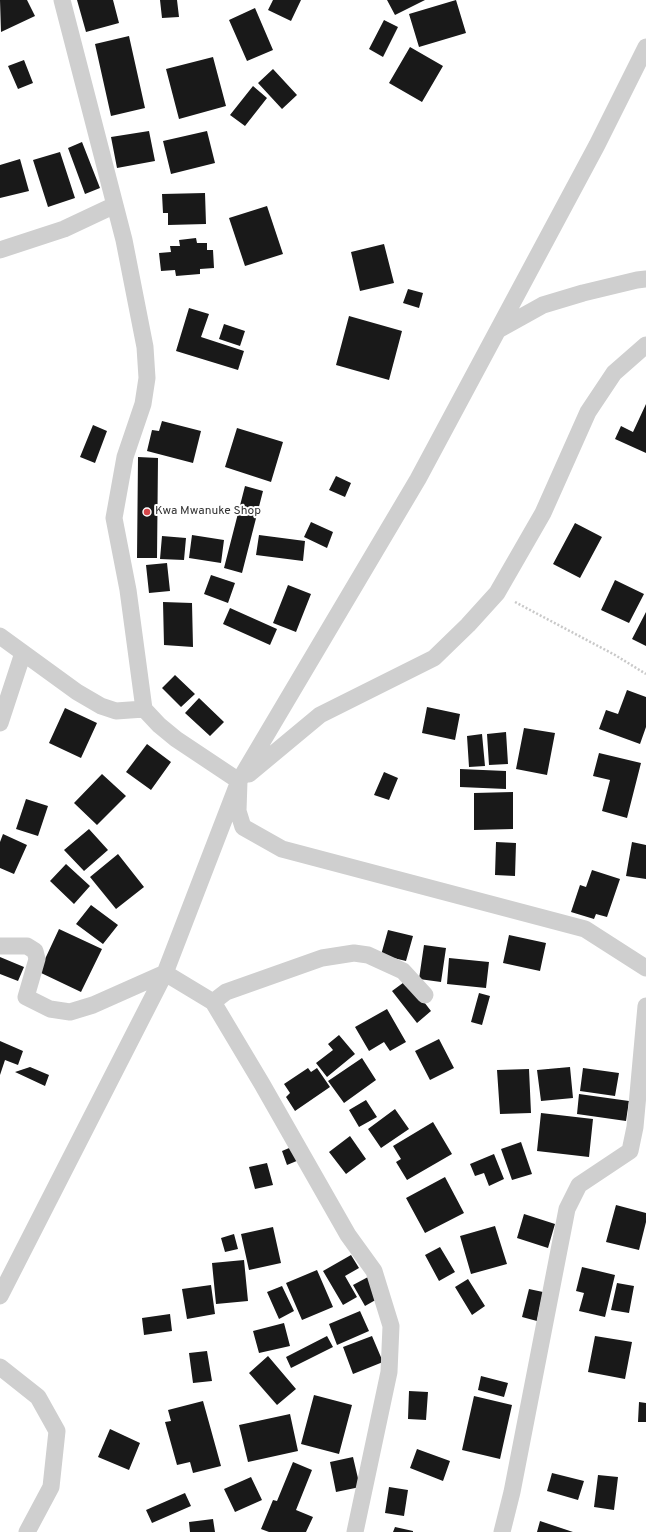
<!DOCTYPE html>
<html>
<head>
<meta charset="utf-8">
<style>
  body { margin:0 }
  canvas { display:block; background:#fff }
</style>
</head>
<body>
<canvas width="646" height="1532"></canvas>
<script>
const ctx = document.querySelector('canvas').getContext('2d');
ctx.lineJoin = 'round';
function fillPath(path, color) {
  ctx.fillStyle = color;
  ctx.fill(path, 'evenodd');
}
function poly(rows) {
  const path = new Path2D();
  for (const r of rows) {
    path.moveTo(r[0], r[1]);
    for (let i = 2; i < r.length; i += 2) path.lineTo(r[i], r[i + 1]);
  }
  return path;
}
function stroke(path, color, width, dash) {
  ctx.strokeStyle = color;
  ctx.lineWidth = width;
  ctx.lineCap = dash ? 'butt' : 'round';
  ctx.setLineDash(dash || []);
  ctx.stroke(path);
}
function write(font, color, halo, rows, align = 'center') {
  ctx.font = font + ' Overpass,sans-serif';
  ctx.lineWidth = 4;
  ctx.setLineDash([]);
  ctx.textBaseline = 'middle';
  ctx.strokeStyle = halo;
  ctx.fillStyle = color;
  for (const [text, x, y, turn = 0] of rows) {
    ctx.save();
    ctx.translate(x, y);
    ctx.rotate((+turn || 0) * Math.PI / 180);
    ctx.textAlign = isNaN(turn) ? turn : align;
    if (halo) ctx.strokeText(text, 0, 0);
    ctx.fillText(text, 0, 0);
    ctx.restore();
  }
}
fillPath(poly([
  [0,0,27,0,35,16,1,32],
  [77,0,113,0,119,23,86,32],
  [160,0,177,0,179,17,162,18],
  [273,0,301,0,291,21,268,10],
  [387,0,425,0,395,15],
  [456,0,466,33,419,47,409,14],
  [255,8,273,50,247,61,229,20],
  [384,20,398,27,383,57,369,49],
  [129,36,145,108,111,116,95,44],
  [410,47,443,66,422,102,389,83],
  [213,57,226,106,179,119,166,69],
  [24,60,33,83,18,89,8,66],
  [273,69,297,95,282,109,258,83],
  [253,86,267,98,245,126,230,115],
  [149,131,155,161,117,168,111,137],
  [207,131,215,163,171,174,163,141],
  [82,142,100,188,85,194,68,148],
  [60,152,75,198,48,207,33,160],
  [20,159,29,191,0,198,0,165],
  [205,193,206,224,168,225,168,213,163,213,162,194],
  [267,206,283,254,245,266,229,218],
  [196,238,197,243,207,243,207,250,213,250,214,268,200,269,200,274,176,276,175,270,161,271,159,253,171,252,170,246,180,246,179,240],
  [384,244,394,283,360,291,351,252],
  [408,289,423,293,419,308,403,303],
  [189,308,209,314,201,337,244,351,238,370,176,351],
  [349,316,402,331,389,380,336,365],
  [224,324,245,331,240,346,219,339],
  [646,404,646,453,615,439,621,426,633,432],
  [162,421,201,431,193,463,147,451,152,430,159,431],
  [93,425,107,431,95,463,80,457],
  [237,428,283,442,271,482,225,467],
  [138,457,158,458,157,558,137,558],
  [336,476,351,483,345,497,329,490],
  [245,486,263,491,242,573,224,568],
  [311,522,333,532,327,548,304,537],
  [575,523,602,537,580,578,553,564],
  [192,535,224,540,221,563,189,558],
  [259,535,305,541,303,561,256,555],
  [162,536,186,538,184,560,160,559],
  [167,563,170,591,149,593,146,565],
  [211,575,235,583,228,603,204,594],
  [615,580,644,594,629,623,601,610],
  [288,585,311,594,296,632,273,623],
  [163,602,192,603,193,647,164,645],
  [230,608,277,629,270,645,223,624],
  [646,612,646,646,632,639],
  [175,675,195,694,181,707,162,688],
  [627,690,646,697,646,727,640,744,599,729,606,710,618,714],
  [199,698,224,722,210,736,185,713],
  [427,707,460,714,455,740,422,733],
  [65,708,97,723,81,758,49,743],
  [524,728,555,733,547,775,516,769],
  [506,732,508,764,489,765,487,734],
  [482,734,485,766,469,767,467,736],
  [147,744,171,762,151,790,126,772],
  [599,753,641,763,627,818,602,811,610,780,593,776],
  [460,769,506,771,506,789,460,787],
  [384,772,398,778,389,800,374,795],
  [102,774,126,796,97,825,74,803],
  [513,792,513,829,474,830,474,793],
  [26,799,48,806,38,836,16,829],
  [89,829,108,850,84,871,64,850],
  [3,834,27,845,14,874,0,868,0,842],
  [496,842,516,843,515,876,495,875],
  [632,842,646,845,646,879,626,876],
  [118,854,144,887,116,909,90,877],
  [66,864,90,886,74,904,50,881],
  [592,870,620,879,607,917,596,914,594,919,571,912,580,885,586,887],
  [91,905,118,925,103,944,76,924],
  [59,929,102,949,81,992,39,972],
  [388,930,413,936,406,961,381,955],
  [509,935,546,943,540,971,503,963],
  [424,945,446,948,441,982,419,979],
  [0,957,24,967,18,981,0,974],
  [449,958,489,962,486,988,447,984],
  [407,980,431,1011,417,1023,392,991],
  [479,993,490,996,482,1025,471,1022],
  [387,1009,406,1042,390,1051,384,1042,369,1051,355,1027],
  [339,1035,355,1054,327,1077,316,1063,333,1050,328,1044],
  [439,1039,454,1068,430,1080,415,1051],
  [0,1041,23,1051,18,1065,5,1060,0,1075],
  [362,1058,376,1080,344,1103,328,1081],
  [30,1067,49,1075,45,1086,15,1072],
  [570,1067,573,1098,541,1101,537,1070],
  [308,1068,311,1072,317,1068,330,1087,295,1111,286,1097,290,1093,284,1084],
  [583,1068,619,1073,615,1096,580,1091],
  [529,1069,531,1113,500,1114,497,1070],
  [579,1094,629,1101,626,1121,577,1114],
  [366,1100,377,1117,359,1127,349,1110],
  [395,1109,409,1129,381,1148,368,1129],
  [541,1113,593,1119,589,1157,537,1151],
  [433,1122,452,1154,407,1180,396,1162,401,1159,393,1146],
  [350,1136,366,1159,346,1174,329,1152],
  [521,1142,532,1174,512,1180,501,1149],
  [294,1146,299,1160,287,1165,282,1151],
  [494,1154,504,1179,489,1186,484,1173,475,1176,470,1164],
  [267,1163,273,1185,255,1189,249,1167],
  [445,1177,464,1213,425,1233,406,1198],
  [616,1205,646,1213,646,1222,639,1250,606,1242],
  [524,1214,555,1224,548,1248,517,1238],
  [495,1226,507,1264,471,1274,460,1236],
  [273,1227,281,1263,249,1270,241,1234],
  [234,1234,238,1249,225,1252,221,1238],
  [440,1247,455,1272,439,1281,425,1255],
  [351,1255,359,1268,345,1276,357,1297,343,1305,323,1271],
  [244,1260,248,1301,216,1304,212,1263],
  [582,1267,615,1275,605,1317,579,1311,584,1293,576,1291],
  [317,1270,333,1307,302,1320,286,1283],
  [368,1277,379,1298,365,1306,353,1285],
  [468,1279,485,1306,472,1315,455,1287],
  [617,1283,634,1286,629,1313,611,1310],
  [211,1285,215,1314,187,1319,182,1289],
  [282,1286,294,1311,279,1319,267,1292],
  [529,1289,543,1292,537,1321,522,1317],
  [360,1311,369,1331,337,1345,329,1324],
  [170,1314,172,1331,144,1335,142,1318],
  [284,1323,290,1346,259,1353,253,1331],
  [327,1336,333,1347,291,1368,286,1357],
  [372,1336,383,1362,353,1374,343,1347],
  [595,1336,632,1342,625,1379,588,1372],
  [207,1351,212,1381,193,1383,189,1353],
  [268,1356,296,1389,277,1405,249,1373],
  [481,1376,508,1383,504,1397,478,1390],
  [409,1391,428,1392,426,1420,408,1419],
  [314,1395,352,1405,339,1454,301,1444],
  [474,1396,512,1405,500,1459,462,1450],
  [203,1401,221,1466,193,1473,190,1462,177,1465,165,1422,171,1421,168,1410],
  [639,1402,646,1403,646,1422,638,1422],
  [290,1414,298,1451,248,1462,239,1425],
  [110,1429,140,1443,129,1470,98,1457],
  [417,1449,450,1461,443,1481,410,1468],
  [353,1457,360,1487,336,1492,330,1462],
  [293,1462,312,1470,296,1510,313,1517,306,1532,269,1532,261,1529,273,1500,277,1501],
  [552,1473,584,1481,578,1500,547,1491],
  [598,1475,618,1477,614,1510,594,1507],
  [251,1477,262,1500,235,1512,224,1489],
  [389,1487,408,1490,404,1516,385,1513],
  [185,1493,191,1506,152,1523,146,1510],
  [213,1519,215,1532,190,1532,189,1522],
  [540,1521,573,1532,537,1532],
  [395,1527,413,1531,413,1532,393,1532]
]), '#191919');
stroke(poly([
  [515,602,615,655,646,674]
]), '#c9c9c9', 2.5, [2, 2]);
stroke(poly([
  [62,0,124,240,145,347,147,378,143,404,125,457,114,518,128,590,144,709,159,725,176,739,239,781,238,811,243,827,282,849,585,929,646,968],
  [0,250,64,229,115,205],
  [498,330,543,305,583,293,637,280,646,279],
  [0,636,77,692,101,706,116,711,144,709],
  [0,723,23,653],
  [249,774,320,715,434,658,468,625,497,593,543,513,588,412,614,373,646,345],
  [0,946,27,946,35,951,37,959,26,997,50,1009,70,1012,93,1005,165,973,213,1002,262,1084,348,1235,374,1271,391,1326,389,1372,355,1532],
  [213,1002,226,992,322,958,354,953,368,955,403,971,425,995],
  [0,1296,165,973,239,781,418,479,597,145,646,47],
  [0,1367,38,1397,57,1431,51,1487,27,1532],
  [502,1532,512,1492,567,1209,579,1185,630,1151,635,1127,646,1006]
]), '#cfcfcf', 17);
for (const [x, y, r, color] of [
  [147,512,4,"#d5484b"]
]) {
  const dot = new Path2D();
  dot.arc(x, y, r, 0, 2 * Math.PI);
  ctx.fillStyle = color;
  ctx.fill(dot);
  stroke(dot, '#fff', 1.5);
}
write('12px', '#323232', '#fff', [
  ["Kwa Mwanuke Shop",155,512]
], 'left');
</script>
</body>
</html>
